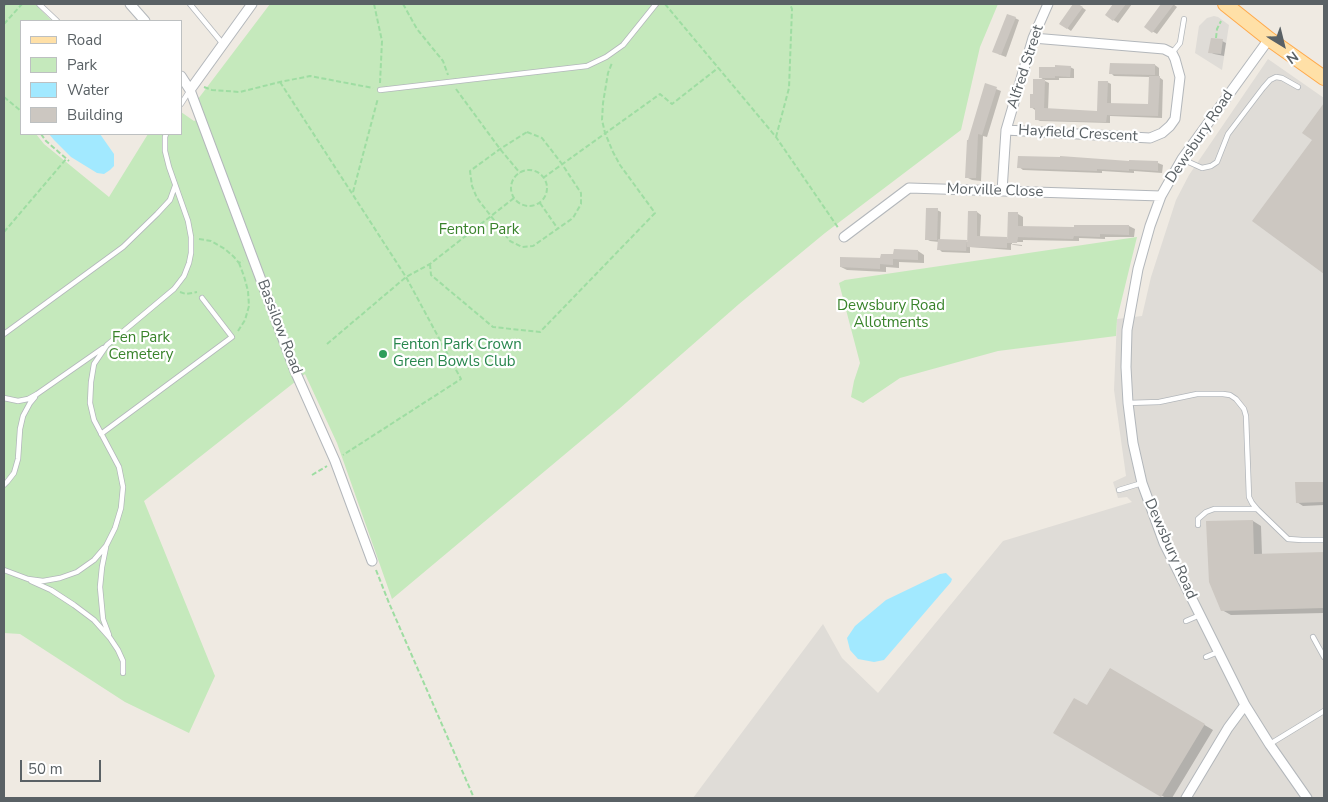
<!DOCTYPE html>
<html>
<head>
<meta charset="utf-8">
<style>
  body { margin:0 }
  #map { position:relative; width:1328px; height:802px; overflow:hidden; background:#efeae2; font-family:"Nunito Sans",sans-serif }
  canvas { display:block }
  .frame { position:absolute; inset:0; border:5px solid #5a6165; pointer-events:none }
  .legend { position:absolute; left:20px; top:20px; width:162px; height:115px; box-sizing:border-box; background:#fff; border:1px solid #bdc0c1; margin:0; padding:6px 9px; list-style:none; font-size:15px; color:#5a6165 }
  .legend li { display:flex; align-items:center; gap:10px; height:25px }
  .legend b { width:25px; border:1px solid #bdc0c1 }
  .north { position:absolute; left:1258px; top:20px; width:50px; height:50px; -webkit-text-stroke:4px #fff; paint-order:stroke; rotate:144deg; font-size:14px; font-weight:700; line-height:20px; text-align:center; color:#5a6165 }
  .north::after { content:''; display:block; margin:auto; width:18px; height:22px; background:#5a6165; clip-path:polygon(50% 0,100% 100%,50% 72%,0 100%) }
  .scale { position:absolute; left:20px; top:760px; width:81px; height:22px; box-sizing:border-box; border:2px solid #5a6165; border-top:0; padding-left:6px; font-size:15px; line-height:18px; white-space:nowrap; color:#5a6165; -webkit-text-stroke:4px #fff; paint-order:stroke }
</style>
</head>
<body>
<div id="map">
<canvas width="1328" height="802"></canvas>
<div class="frame"></div>
<ul class="legend">
<li><b style="height:6px;background:#ffe0a7"></b>Road</li>
<li><b style="height:14px;background:#c5e9bc"></b>Park</li>
<li><b style="height:14px;background:#a2e9ff"></b>Water</li>
<li><b style="height:14px;background:#ccc7c1"></b>Building</li>
</ul>
<div class="north">N</div>
<div class="scale">50 m</div>
</div>
<script>
const ctx = document.querySelector('canvas').getContext('2d');
ctx.lineJoin = 'round';
function fillPath(path, color) {
  ctx.fillStyle = color;
  ctx.fill(path, 'evenodd');
}
function poly(rows) {
  const path = new Path2D();
  for (const r of rows) {
    if (r.length === 3) {
      path.moveTo(r[0] + r[2], r[1]);
      path.arc(r[0], r[1], r[2], 0, 2 * Math.PI);
      continue;
    }
    path.moveTo(r[0], r[1]);
    for (let i = 2; i < r.length; i += 2) path.lineTo(r[i], r[i + 1]);
  }
  return path;
}
function stroke(path, color, width, dash) {
  ctx.strokeStyle = color;
  ctx.lineWidth = width;
  ctx.lineCap = dash ? 'butt' : 'round';
  ctx.setLineDash(dash || []);
  ctx.stroke(path);
}
function write(font, color, halo, rows, align = 'center') {
  ctx.font = font + ' "Nunito Sans",sans-serif';
  ctx.lineWidth = 4.5;
  ctx.setLineDash([]);
  ctx.textBaseline = 'middle';
  ctx.strokeStyle = halo;
  ctx.fillStyle = color;
  for (const [text, x, y, turn = 0] of rows) {
    ctx.save();
    ctx.translate(x, y);
    ctx.rotate((+turn || 0) * Math.PI / 180);
    ctx.textAlign = isNaN(turn) ? turn : align;
    if (halo) ctx.strokeText(text, 0, 0);
    ctx.fillText(text, 0, 0);
    ctx.restore();
  }
}
fillPath(poly([
  [1214,16,1218,17,1229,25,1222,70,1195,53,1199,26,1207,18],
  [1268,59,1324,98,1324,798,693,798,823,624,842,658,878,693,1003,541,1132,502,1127,497,1118,498,1113,482,1126,476,1114,390,1117,319,1142,316,1151,277,1176,200,1189,175]
]), '#dfdcd7');
fillPath(poly([
  [4,4,35,4,52,21,21,21,21,134,36,134,44,144,109,197,148,134,181,134,181,112,194,121,205,116,195,103,270,4,998,4,980,47,961,130,825,233,739,304,619,409,392,599,337,443,305,374,144,501,215,676,189,733,125,702,20,634,4,633],
  [1137,237,1117,319,1116,336,998,351,900,378,863,403,851,397,854,381,860,363,839,283,845,280]
]), '#c5e9bc');
fillPath(poly([
  [49,134,100,134,114,154,114,166,110,170,104,174,97,173,71,157,54,140],
  [946,573,952,579,951,582,884,660,874,662,858,659,850,650,847,638,855,626,886,600,940,574]
]), '#a2e9ff');
fillPath(poly([
  [1075,4,1077,4,1086,10,1071,31,1060,23],
  [1115,4,1132,4,1118,23,1106,15],
  [1162,4,1173,4,1177,7,1157,34,1145,27],
  [1015,18,1019,20,1006,57,998,54],
  [1222,41,1226,43,1224,56,1214,54,1210,52],
  [1155,65,1159,68,1159,77,1163,80,1162,118,1110,116,1110,123,1040,121,1036,119,1035,110,1031,107,1034,95,1045,81,1049,83,1048,110,1098,112,1107,82,1111,84,1111,104,1149,105,1150,77,1114,76,1111,73],
  [1070,67,1074,69,1074,78,1059,78,1059,80,1044,80,1040,77],
  [986,85,1001,91,987,137,983,136,981,181,972,180,966,177],
  [1324,106,1324,273,1254,221,1314,139],
  [1130,161,1158,163,1163,165,1162,173,1134,171,1134,173,1102,171,1102,173,1023,170,1019,167,1130,162],
  [937,210,941,212,940,241,968,242,969,212,977,212,981,215,980,237,1009,239,1010,213,1018,214,1023,217,1023,227,1075,228,1075,226,1129,226,1135,229,1134,237,1105,237,1105,239,1079,238,1079,241,1023,240,1023,242,1012,242,1012,244,1022,245,1022,246,1014,245,1011,244,1011,250,970,247,970,253,942,252,939,249,939,242,930,241,926,239],
  [895,251,918,251,924,255,924,263,899,262,899,268,886,267,886,272,847,270,841,267,882,259,894,256],
  [1324,483,1324,505,1303,506,1297,502,1296,484],
  [1253,521,1261,526,1262,555,1324,553,1324,613,1231,615,1222,610],
  [1110,669,1213,730,1172,798,1166,798,1055,732,1088,707]
]), '#0003');
fillPath(poly([
  [1073,4,1078,4,1083,7,1067,29,1059,24],
  [1113,4,1126,4,1113,21,1105,15],
  [1161,4,1174,4,1152,33,1144,27],
  [1007,14,1016,17,1001,55,992,52],
  [1211,38,1223,39,1221,54,1208,53],
  [1110,63,1155,64,1155,75,1109,74],
  [1055,65,1071,66,1070,77,1055,76,1055,78,1039,78,1039,67,1055,67],
  [1149,76,1160,76,1158,116,1107,115,1106,122,1035,120,1035,108,1030,108,1030,94,1033,94,1033,79,1045,79,1044,108,1097,111,1098,81,1108,81,1107,103,1148,104],
  [985,83,997,87,982,135,978,134,976,178,965,178,967,140,968,140],
  [1324,103,1324,274,1252,221,1312,140,1302,133],
  [1018,156,1060,157,1060,156,1129,161,1129,160,1158,161,1158,171,1129,169,1129,171,1097,169,1097,171,1017,168],
  [926,208,938,208,937,240,925,240],
  [968,211,977,211,977,236,1007,237,1007,248,967,247],
  [1008,212,1018,212,1018,226,1074,227,1074,225,1129,225,1129,235,1100,234,1100,237,1074,236,1073,239,1018,237,1017,243,1007,243],
  [938,239,967,240,966,251,937,250],
  [894,249,918,250,918,260,893,259,893,265,880,264,880,269,840,267,840,257,880,258,881,254,893,254],
  [1295,482,1324,482,1324,502,1296,503],
  [1253,520,1254,554,1324,552,1324,608,1221,611,1209,582,1206,521],
  [1110,668,1205,724,1161,797,1053,733,1074,698,1087,705]
]), '#ccc7c1');
const lane = poly([
  [39,4,57,21],
  [190,4,223,44],
  [1172,53,1180,43,1184,19],
  [380,90,587,66,606,57,623,45,656,4],
  [181,104,190,90],
  [1182,159,1202,168,1211,166,1217,162,1228,134,1263,88,1270,80,1276,77,1282,78,1298,87],
  [4,334,123,247,157,214,170,200,175,186],
  [4,398,18,401,28,399,37,394,103,348],
  [1128,403,1159,402,1197,394,1223,394,1230,395,1236,399,1244,409,1246,416,1249,497,1252,503,1257,509,1288,539,1302,540,1324,540],
  [101,434,232,337,202,298],
  [4,485,7,482,14,473,18,459,20,429,23,416,30,403,35,397],
  [1119,490,1142,483],
  [1198,525,1198,519,1206,512,1214,509,1257,509],
  [106,547,102,567,100,587,103,619,109,635],
  [4,570,28,579,43,581,60,578,77,572,94,560,106,546,115,528,121,508,123,487,119,467,94,420,90,403,91,382,94,364,107,345,174,289,184,276,189,263,191,253,191,237,188,221,169,167,165,151,165,137,166,134],
  [31,581,51,590,74,605,94,620,110,638,118,650,123,661,123,673],
  [1186,621,1200,615],
  [1313,637,1324,657],
  [1206,657,1218,652],
  [1270,744,1324,711]
]);
const street = poly([
  [130,4,145,21],
  [1269,39,1182,159,1161,196,1150,226,1138,269,1127,330,1126,367,1128,403,1133,443,1142,483,1164,543,1245,705,1270,745,1307,798],
  [181,76,190,90,295,371,335,461,372,561],
  [190,90,252,4],
  [1006,130,1150,138,1162,133,1170,126,1175,119,1180,77,1175,59,1172,53,1164,49,1033,38],
  [1002,191,1006,130,1033,38,1048,4],
  [844,237,909,188,1161,196],
  [1186,798,1228,728,1245,705]
]);
const primary = poly([
  [1225,4,1269,39,1324,78]
]);
stroke(lane, '#b3b7bb', 6);
stroke(street, '#b3b7bb', 11);
stroke(primary, '#ffa94b', 16);
stroke(poly([
  [374,4,382,41,380,83],
  [403,4,417,29,443,61,448,75],
  [665,4,776,137,839,229],
  [4,6,6,4],
  [4,24,22,4],
  [1216,38,1217,29,1221,21],
  [280,82,406,277,461,379,343,455],
  [204,87,212,90,240,92,280,82,310,76,373,88],
  [456,89,500,149,520,173],
  [4,97,21,111],
  [527,132,542,138,562,164,581,193,581,204,573,218,533,246,522,247,510,241,477,198,472,186,470,171,500,149,527,132],
  [41,134,46,141,69,161],
  [776,137,789,88,792,9,790,4],
  [529,188,18],
  [543,178,660,94,672,104,718,68],
  [353,192,378,98],
  [540,203,558,229],
  [4,232,67,158],
  [199,239,211,241,225,249,234,257,239,263,243,261],
  [430,264,431,275,493,327,540,332,655,213,620,165,613,152,605,133,602,120,603,103,608,73,612,63],
  [180,292,186,294,197,292],
  [238,331,245,320,249,306,248,291,244,276,239,263],
  [327,344,406,277,430,264,514,198],
  [312,475,327,466],
  [376,570,389,603,474,798]
]), '#9edda2', 2, [5, 2.5]);
stroke(lane, '#fff', 4.5);
stroke(street, '#fff', 9);
stroke(primary, '#ffe0a7', 14);
for (const [x, y, r, color] of [
  [383,354,5,"#2e9e5b"]
]) {
  const dot = new Path2D();
  dot.arc(x, y, r, 0, 2 * Math.PI);
  ctx.fillStyle = color;
  ctx.fill(dot);
  stroke(dot, '#fff', 2);
}
write('15px', '#5a6165', '#fff', [
  ["Alfred Street",1026,67,-72],
  ["Hayfield Crescent",1078,134,3],
  ["Dewsbury Road",1200,137,-56],
  ["Morville Close",995,191,2],
  ["Bassilow Road",279,327,69],
  ["Dewsbury Road",1170,549,66]
]);
write('15px', '#39832b', '#fff', [
  ["Fenton Park",479,230],
  ["Dewsbury Road",891,306],
  ["Allotments",891,323],
  ["Fen Park",141,338],
  ["Cemetery",141,355]
]);
write('15px', '#27864d', '#fff', [
  ["Fenton Park Crown",393,345],
  ["Green Bowls Club",393,362]
], 'left');
</script>
</body>
</html>
